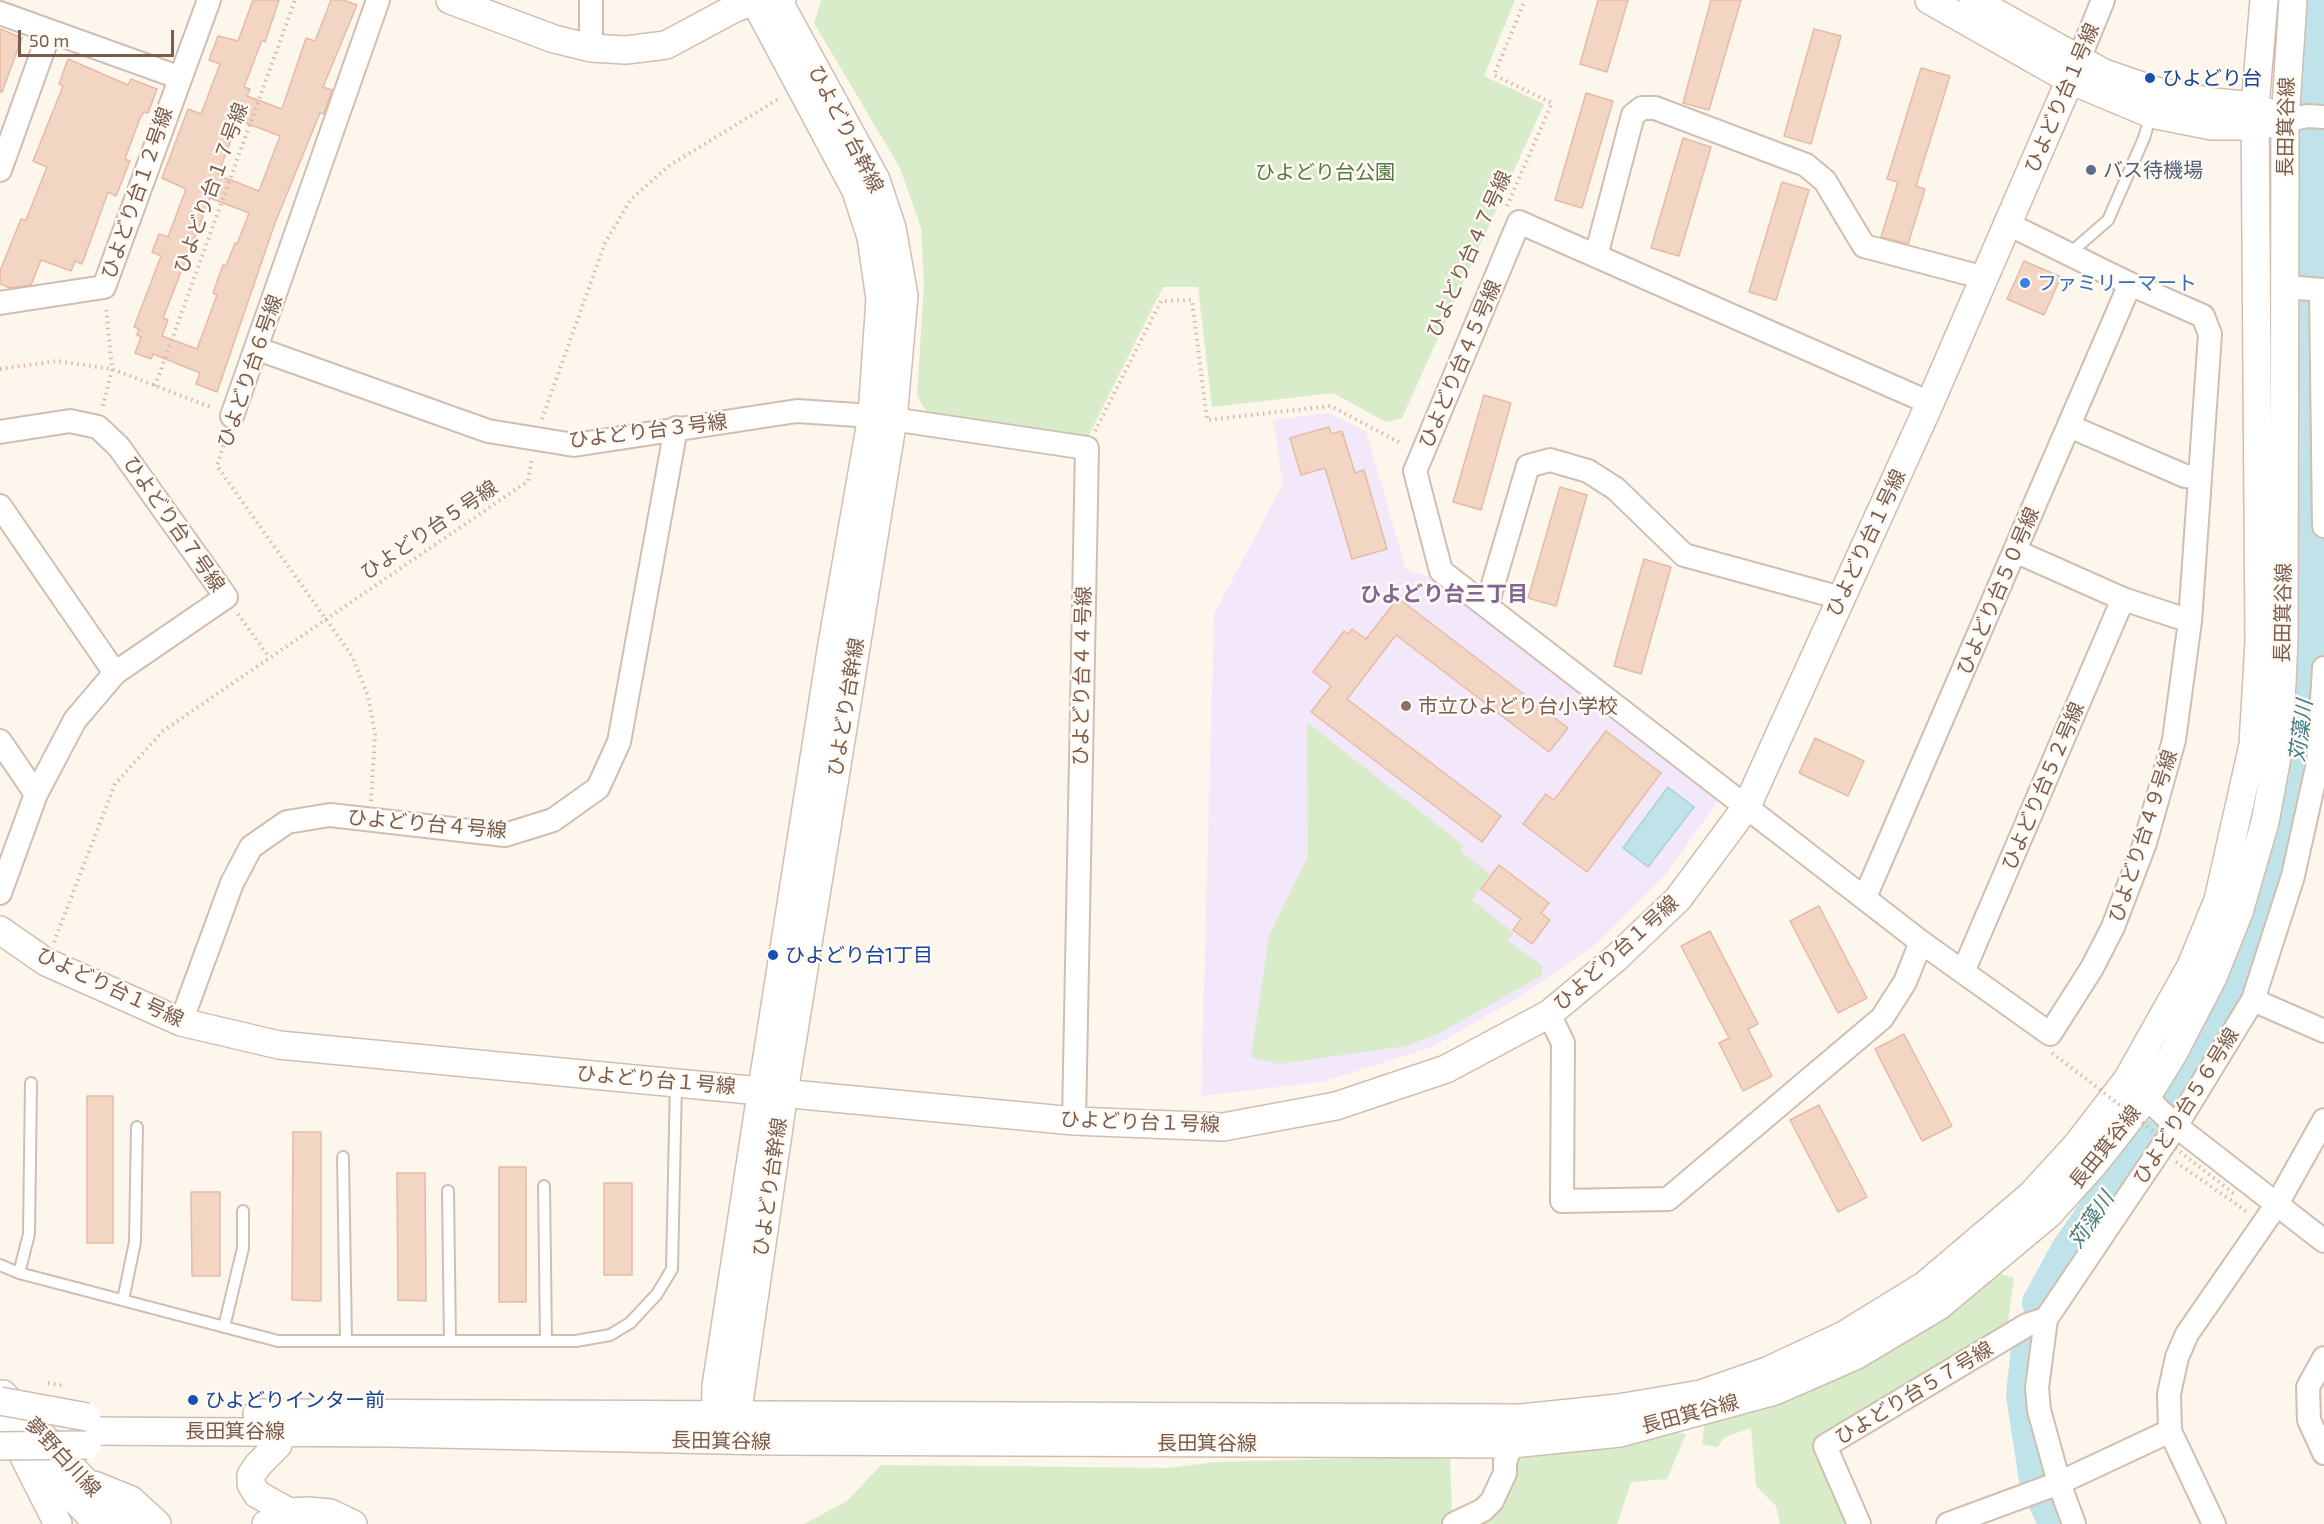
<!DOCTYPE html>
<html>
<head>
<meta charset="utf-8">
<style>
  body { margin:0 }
  #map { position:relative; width:2324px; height:1524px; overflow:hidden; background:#fdf6ec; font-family:"Exo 2",sans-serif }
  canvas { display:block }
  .scale { position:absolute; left:18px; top:30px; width:156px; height:27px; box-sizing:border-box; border:3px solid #7a5c4d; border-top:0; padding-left:8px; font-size:18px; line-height:21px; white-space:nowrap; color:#7a5c4d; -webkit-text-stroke:4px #fffaf3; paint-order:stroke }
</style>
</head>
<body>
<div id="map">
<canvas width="2324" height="1524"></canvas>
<div class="scale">50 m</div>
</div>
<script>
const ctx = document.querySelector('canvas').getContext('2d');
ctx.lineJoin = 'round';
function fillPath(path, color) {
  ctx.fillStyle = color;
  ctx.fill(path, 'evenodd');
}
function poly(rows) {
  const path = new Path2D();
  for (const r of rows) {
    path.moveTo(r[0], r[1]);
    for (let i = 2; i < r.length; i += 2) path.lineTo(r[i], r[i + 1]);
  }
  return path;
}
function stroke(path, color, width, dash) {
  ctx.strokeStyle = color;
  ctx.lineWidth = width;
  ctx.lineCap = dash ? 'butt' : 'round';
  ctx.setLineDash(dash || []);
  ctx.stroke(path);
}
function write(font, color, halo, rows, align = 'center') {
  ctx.font = font + ' "Exo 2","Noto Sans JP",sans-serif';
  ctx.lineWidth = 5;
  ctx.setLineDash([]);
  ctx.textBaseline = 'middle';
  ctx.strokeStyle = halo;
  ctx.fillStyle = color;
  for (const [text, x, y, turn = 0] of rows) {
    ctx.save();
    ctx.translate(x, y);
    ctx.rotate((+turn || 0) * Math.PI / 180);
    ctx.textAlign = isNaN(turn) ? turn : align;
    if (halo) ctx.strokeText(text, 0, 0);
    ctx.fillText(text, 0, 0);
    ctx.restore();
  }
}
fillPath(poly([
  [1329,413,1366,431,1406,569,1435,579,1720,798,1667,873,1596,944,1518,998,1432,1047,1322,1082,1201,1096,1214,614,1283,484,1273,420]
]), '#f3e8fa');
fillPath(poly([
  [821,0,1515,0,1484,76,1544,104,1402,418,1386,422,1333,393,1212,407,1198,287,1163,287,1088,437,927,412,917,396,924,283,921,228,900,168,814,23],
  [2312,0,2324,0,2324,95,2316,93],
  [1307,722,1464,846,1460,851,1490,874,1472,900,1514,933,1508,941,1543,966,1541,976,1438,1034,1406,1046,1279,1064,1251,1057,1269,936,1308,857],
  [1994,1272,2014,1278,2008,1322,1817,1448,1847,1524,1780,1524,1776,1506,1756,1486,1751,1428,1725,1437,1717,1447,1702,1444,1704,1426,1783,1399],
  [1662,1431,1686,1434,1667,1479,1631,1482,1617,1524,804,1524,847,1501,881,1465,1169,1468,1215,1462,1450,1456,1452,1510,1480,1502,1524,1456,1606,1445]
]), '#d8ecc9');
const water = poly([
  [1668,787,1694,807,1648,867,1623,848,1668,787]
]);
fillPath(water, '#bfe3e8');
stroke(water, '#a5d3da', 1.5);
stroke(poly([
  [2309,95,2309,53,2316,0],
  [2307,282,2308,137],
  [2176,1096,2214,1035,2252,947,2286,852,2309,665,2307,305],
  [2041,1303,2070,1250,2147,1139],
  [2031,1340,2025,1395,2038,1479],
  [2046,1499,2058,1524]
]), '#bfe3e8', 38);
const building = poly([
  [253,0,279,0,265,42,262,40,244,87,250,89,247,96,282,109,306,38,315,41,331,0,343,0,357,5,323,87,332,90,324,114,320,113,275,223,217,392,196,384,200,373,153,354,151,359,135,353,141,337,137,335,139,329,134,327,161,256,152,252,159,234,168,237,186,189,162,178,188,109,201,114,220,64,209,60,218,36,238,41,253,0],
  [238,120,280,136,259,191,218,175,238,120],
  [210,198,249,213,237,244,235,243,226,266,223,265,213,293,217,295,197,349,162,336,168,320,163,318,210,198],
  [1598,0,1628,0,1607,72,1580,64,1598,0],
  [1711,0,1741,0,1709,110,1683,103,1711,0],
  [0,29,22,38,2,92,0,92,0,29],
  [1814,29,1841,36,1811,144,1784,136,1814,29],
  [68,59,128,85,131,79,157,89,148,113,144,112,140,118,125,159,130,161,116,196,108,192,82,264,75,261,71,271,41,260,31,285,10,288,0,284,0,271,21,219,26,220,47,167,33,161,63,86,59,84,68,59],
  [1921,68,1950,76,1916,186,1925,189,1908,244,1881,237,1898,182,1887,179,1921,68],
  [1586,93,1613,101,1582,208,1555,200,1586,93],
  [1683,138,1711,147,1679,256,1651,248,1683,138],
  [1782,182,1809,190,1776,300,1749,292,1782,182],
  [2024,261,2061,277,2044,315,2007,299,2024,261],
  [1484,395,1511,403,1481,510,1453,502,1484,395],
  [1329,427,1331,434,1342,431,1355,473,1364,470,1387,549,1352,559,1325,468,1301,475,1290,438,1329,427],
  [1560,487,1587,495,1556,606,1528,598,1560,487],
  [1644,559,1671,567,1641,674,1614,666,1644,559],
  [1398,598,1568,728,1549,752,1396,635,1347,699,1501,816,1482,842,1311,712,1331,686,1313,672,1344,631,1348,634,1352,629,1366,639,1398,598],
  [1606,731,1661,773,1587,872,1523,824,1546,794,1554,800,1606,731],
  [1815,738,1864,761,1848,796,1799,773,1815,738],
  [1499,865,1549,903,1541,913,1550,920,1532,944,1513,930,1521,919,1481,889,1499,865],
  [1819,906,1867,998,1838,1013,1790,921,1819,906],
  [1710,931,1758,1024,1748,1029,1772,1076,1743,1091,1719,1043,1729,1038,1681,946,1710,931],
  [1904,1034,1952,1126,1922,1141,1875,1049,1904,1034],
  [87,1096,113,1096,113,1243,87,1243,87,1096],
  [1819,1105,1867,1197,1838,1212,1790,1120,1819,1105],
  [293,1132,321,1132,321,1301,292,1300,293,1132],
  [499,1167,526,1167,526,1302,499,1302,499,1167],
  [397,1173,425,1173,426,1301,398,1300,397,1173],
  [604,1183,632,1183,632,1275,604,1275,604,1183],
  [191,1192,220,1192,220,1276,192,1276,191,1192]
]);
fillPath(building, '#f3d5c3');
stroke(building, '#e6bba3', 1.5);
const service = poly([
  [2069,254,2108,220,2144,138,2151,114],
  [343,1157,346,1341],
  [544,1186,546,1341],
  [448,1191,450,1341],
  [0,1265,19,1273,278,1341,576,1341,610,1335,630,1323,657,1294,672,1269,676,1082],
  [19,1273,29,1234,31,1083],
  [123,1300,135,1242,137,1127],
  [224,1327,243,1248,243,1211]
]);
const minor = poly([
  [591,0,591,48],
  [0,13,178,77],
  [2079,59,2103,0],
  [2285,121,2307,116,2324,117],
  [0,170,50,31],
  [1596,256,1633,115,1642,108,1655,108,1806,165,1825,181,1864,246,1985,278],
  [2285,287,2324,290],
  [2321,290,2324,526],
  [0,303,104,287,209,0],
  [258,349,488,431,574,445,797,411,872,416,1087,448,1074,1121],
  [1930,403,1519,222,1415,471,1441,571,1921,942,2050,1034,2092,968,2113,927,2145,843,2174,740,2190,621,2210,334,2203,316,2130,284,2008,224],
  [232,416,378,0],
  [2069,426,2185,476,2200,477],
  [0,432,70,421,98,427,119,447,226,597,115,673,75,720,36,794,0,893],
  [0,506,115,673],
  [2015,551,2123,599,2190,621],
  [1487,605,1528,466,1550,460,1588,471,1616,489,1684,555,1841,598],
  [0,741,36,794],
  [1865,897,2130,284],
  [1963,972,2123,599],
  [2253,1000,2324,1031],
  [1549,1014,1563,1043,1562,1201,1668,1199,1882,1018,1905,982,1921,942],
  [181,1022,232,883,251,847,287,822,330,815,505,835,553,820,598,788,619,742,676,428],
  [2135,1087,2176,1126,2324,1241],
  [2324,1358,2308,1387,2309,1420,2324,1453],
  [1454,1524,1483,1510,1492,1501,1505,1473,1505,1462,1512,1444],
  [1859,1524,1825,1446,2027,1325,2046,1319],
  [1948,1524,2059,1483,2170,1431],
  [2074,1524,2059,1483,2039,1410,2037,1388,2046,1319,2176,1126,2253,1000,2293,876,2318,763,2324,668],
  [2214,1524,2170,1431,2169,1394,2177,1357,2187,1334,2277,1204,2324,1120]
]);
const tertiary = poly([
  [450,0,554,39,591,48,626,50,666,45,733,9,754,1,772,1],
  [1929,0,2070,80,2151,114,2212,126,2255,126,2272,123],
  [1973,0,2104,73,2156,91,2213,102,2255,106,2271,114],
  [0,930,46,962,181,1022,279,1045,1074,1121,1223,1127,1336,1106,1446,1069,1549,1014,1615,959,1678,899,1747,806,1930,403,2079,59],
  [3,1394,125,1524],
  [257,1413,1522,1418,1618,1408,1701,1394,1767,1371,1844,1335,1925,1285,2031,1195,2076,1146,2127,1080,2191,966,2218,900,2253,745,2259,642,2255,106,2264,0],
  [0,1421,98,1524],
  [86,1431,390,1433,770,1441,1512,1444,1620,1433,1775,1391,1855,1356,1939,1306,2049,1214,2095,1163,2146,1098,2173,1054,2213,977,2239,912,2265,822,2279,746,2284,639,2285,121,2293,0],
  [715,1433,716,1386,757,1120,832,644,872,416,880,299,871,237,856,191,754,0],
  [737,1433,737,1416,784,1092,893,419,904,296,892,228,876,180,779,2,782,0],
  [278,1445,258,1465,251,1475,251,1484,257,1494,289,1512],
  [23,1455,58,1524],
  [94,1485,131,1500,157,1524],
  [266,1524,289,1512,308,1511,330,1513,353,1524]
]);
stroke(service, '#d1beb0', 14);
stroke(minor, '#d1beb0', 26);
stroke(tertiary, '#d1beb0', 30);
stroke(poly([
  [1507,206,1552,103,1494,75,1525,0],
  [0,369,57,361,112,369,213,408],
  [155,386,295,0],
  [103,406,112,369,106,307],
  [542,419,605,243,631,199,670,165,780,98],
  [1095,431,1161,301,1192,300,1207,420,1331,406,1402,444],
  [227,434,217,466,352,656,368,696,375,734,371,801],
  [238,614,269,657],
  [54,942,115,784,163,731,528,481,532,458],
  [2052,1053,2090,1082],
  [2176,1162,2246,1211],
  [48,1383,65,1386]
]), '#d9b8a5', 4, [1.5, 4.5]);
stroke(service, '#fff', 10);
stroke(minor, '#fff', 22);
stroke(tertiary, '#fff', 27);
const tertiaryBridge = poly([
  [0,1401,87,1417],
  [0,1446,87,1445]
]);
stroke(tertiaryBridge, '#d1beb0', 30, []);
stroke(poly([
  [2090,1082,2237,1196]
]), '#d9b8a5', 4, [1.5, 4.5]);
stroke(tertiaryBridge, '#fff', 27);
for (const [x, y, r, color] of [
  [2150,78,6,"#1a4fb4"],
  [2091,170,6,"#5c6f8a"],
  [2025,283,6,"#3f7fe0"],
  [1406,706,6,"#8d6e63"],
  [773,955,6,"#1a4fb4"],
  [193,1400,6,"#1a4fb4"]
]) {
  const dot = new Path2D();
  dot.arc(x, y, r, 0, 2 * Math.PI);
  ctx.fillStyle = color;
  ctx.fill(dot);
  stroke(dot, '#fffaf3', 2);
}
write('20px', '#164399', '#fffaf3', [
  ["ひよどり台",2162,78],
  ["ひよどり台1丁目",785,955],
  ["ひよどりインター前",205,1400]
], 'left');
write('20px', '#7a5c4d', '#fffaf3', [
  ["ひよどり台１号線",2062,98,-67],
  ["長田箕谷線",2286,127,-89],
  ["ひよどり台幹線",846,129,63],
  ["ひよどり台１７号線",211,188,-70],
  ["ひよどり台１２号線",137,193,-71],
  ["ひよどり台４７号線",1469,254,-66],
  ["ひよどり台４５号線",1460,364,-67],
  ["ひよどり台６号線",250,371,-71],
  ["ひよどり台３号線",648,431,-7],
  ["ひよどり台７号線",174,524,55],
  ["ひよどり台５号線",429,530,-34],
  ["ひよどり台１号線",1866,543,-65],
  ["ひよどり台５０号線",1998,591,-67],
  ["長田箕谷線",2283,613,-89],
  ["ひよどり台４４号線",1082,676,-89],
  ["ひよどり台幹線",846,707,-81],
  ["ひよどり台５２号線",2043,786,-67],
  ["ひよどり台４号線",427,824,5],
  ["ひよどり台４９号線",2143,836,-72],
  ["ひよどり台１号線",1616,953,-42],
  ["ひよどり台１号線",110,987,25],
  ["ひよどり台１号線",656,1080,5],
  ["ひよどり台５６号線",2186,1106,-58],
  ["ひよどり台１号線",1140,1122,2],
  ["長田箕谷線",2105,1147,-51],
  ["ひよどり台幹線",770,1187,-82],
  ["ひよどり台５７号線",1914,1393,-31],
  ["長田箕谷線",1690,1414,-15],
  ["長田箕谷線",235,1431],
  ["長田箕谷線",721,1441,1],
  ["長田箕谷線",1207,1443],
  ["夢野白川線",63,1457,47]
]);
write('20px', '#4e5e75', '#fffaf3', [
  ["バス待機場",2103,170]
], 'left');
write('20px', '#537a41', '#fffaf3', [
  ["ひよどり台公園",1325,172]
]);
write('20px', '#366cbe', '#fffaf3', [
  ["ファミリーマート",2037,283]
], 'left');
write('20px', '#785e54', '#fffaf3', [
  ["市立ひよどり台小学校",1418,706]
], 'left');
write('bold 21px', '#846695', '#fffaf3', [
  ["ひよどり台三丁目",1444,594]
]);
write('italic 21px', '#437c86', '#fffaf3', [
  ["苅藻川",2301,731,-83],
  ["苅藻川",2091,1220,-56]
]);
</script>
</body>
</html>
